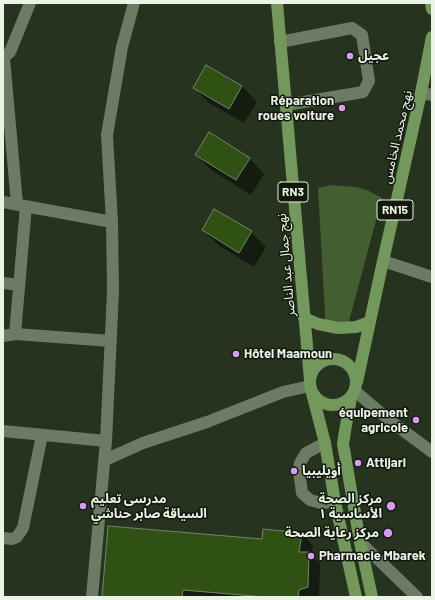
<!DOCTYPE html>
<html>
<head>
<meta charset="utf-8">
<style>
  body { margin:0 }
  #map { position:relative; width:435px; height:600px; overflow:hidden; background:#26331e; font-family:Barlow,sans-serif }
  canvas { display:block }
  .frame { position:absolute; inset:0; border:4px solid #eaf3e5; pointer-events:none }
</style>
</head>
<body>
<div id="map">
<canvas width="435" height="600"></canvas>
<div class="frame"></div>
</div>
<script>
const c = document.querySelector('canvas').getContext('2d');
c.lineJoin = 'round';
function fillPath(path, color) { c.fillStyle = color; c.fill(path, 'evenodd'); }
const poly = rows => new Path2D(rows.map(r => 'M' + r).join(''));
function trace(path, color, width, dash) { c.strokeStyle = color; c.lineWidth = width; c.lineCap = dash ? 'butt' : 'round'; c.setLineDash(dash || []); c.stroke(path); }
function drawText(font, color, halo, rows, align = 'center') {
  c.font = font + ' Barlow,"Noto Sans Arabic",sans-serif'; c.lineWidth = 3; c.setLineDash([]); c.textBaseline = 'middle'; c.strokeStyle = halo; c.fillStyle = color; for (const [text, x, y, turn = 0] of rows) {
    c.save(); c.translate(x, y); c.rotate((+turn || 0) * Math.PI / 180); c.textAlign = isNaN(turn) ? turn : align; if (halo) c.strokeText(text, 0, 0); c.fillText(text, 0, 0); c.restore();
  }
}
fillPath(poly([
  [331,185,356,187,369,191,382,198,347,329,326,332,318,188]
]), '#435f31');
fillPath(poly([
  [242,86,257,102,244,123,209,103,194,88],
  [196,155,249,158,264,174,251,195,211,170],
  [203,230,251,232,266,247,254,267,218,245],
  [302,534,313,546,311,556,320,564,319,597,103,597,263,540]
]), '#0007');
const building = poly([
  [206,65,242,86,229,109,193,88,206,65],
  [209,132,250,158,236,180,195,155,209,132],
  [214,209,252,231,239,253,202,230,214,209],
  [108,526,262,539,263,529,302,533,299,552,309,552,308,587,299,590,298,597,265,597,183,590,182,597,102,597,108,526]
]);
fillPath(building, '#2f5214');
trace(building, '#74846c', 1);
trace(poly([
  [280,42,352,28,362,35,369,81,363,92,286,105],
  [3,58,10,52,30,3],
  [4,58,17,204],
  [421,93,432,95],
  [3,202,112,222],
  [383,261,432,277],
  [3,283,19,285],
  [15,334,111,341],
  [3,336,15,334,26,206],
  [355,391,389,420,432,452],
  [3,431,106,441],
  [325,443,306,453,300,463,299,471,302,493,310,500,321,503,335,502],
  [105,460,143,443,207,422,283,392,310,386],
  [3,538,12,539,17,537,23,528,42,435],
  [360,542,417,597],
  [92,597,106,441,113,291,112,222,107,135,122,47,134,3]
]), '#6c7c64', 12);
trace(poly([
  [277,3,310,380],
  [431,3,432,9],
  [304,318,318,324,338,328,356,327,370,322],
  '310 382a23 23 0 1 1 46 0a23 23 0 1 1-46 0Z',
  [357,382,383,261,421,93,432,37],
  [312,393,325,443,335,502,356,597],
  [351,398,345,431,343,444,345,455,360,542,372,597]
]), '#73985c', 12);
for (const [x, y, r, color] of [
  [350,56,4,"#d99af7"],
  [342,108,4,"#d99af7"],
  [236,354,4,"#d99af7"],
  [416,420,4,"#d99af7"],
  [358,463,4,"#d99af7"],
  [294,471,4,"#d99af7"],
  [83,506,4,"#d99af7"],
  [391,506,5,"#d99af7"],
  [388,533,5,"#d99af7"],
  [311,556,4,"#d99af7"]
]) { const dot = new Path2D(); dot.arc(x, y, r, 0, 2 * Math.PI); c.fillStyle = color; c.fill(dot); trace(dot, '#13180f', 1.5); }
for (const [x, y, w] of [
  [293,192,30],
  [395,210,36]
]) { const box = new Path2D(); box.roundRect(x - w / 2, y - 10, w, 20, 3); c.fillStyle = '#13180f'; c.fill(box); trace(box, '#eaf3e5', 1); }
drawText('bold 12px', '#eaf3e5', null, [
  ["RN3",293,192],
  ["RN15",395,210]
]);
drawText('bold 13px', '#eaf3e5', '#13180f', [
  ["عجيل",358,56],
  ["Réparation",334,101,"right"],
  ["roues voiture",334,116,"right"],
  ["Hôtel Maamoun",244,354],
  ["équipement",408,413,"right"],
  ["agricole",408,428,"right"],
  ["Attijari",366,463],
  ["أويليبيا",302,471],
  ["مدرسى تعليم",91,499],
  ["السياقة صابر حناشي",91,514],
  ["مركز الصحة",382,499,"right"],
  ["الأساسية ١",382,514,"right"],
  ["مركز رعاية الصحة",379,533,"right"],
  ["Pharmacie Mbarek",319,556]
], 'left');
drawText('13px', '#eaf3e5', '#13180f', [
  ["نهج محمد الخامس",397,137,-77],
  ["نهج جمال عبد الناصر",286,265,-95]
]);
</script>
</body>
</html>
